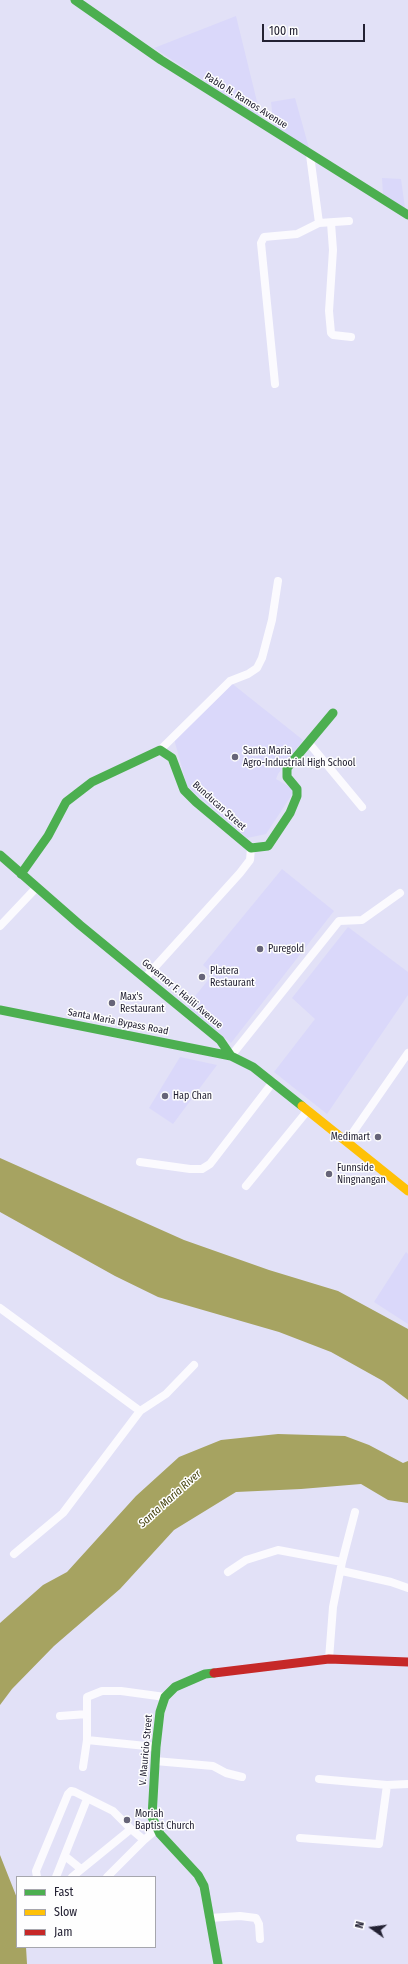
<!DOCTYPE html>
<html>
<head>
<meta charset="utf-8">
<style>
  body { margin:0 }
  #map { position:relative; width:408px; height:1964px; overflow:hidden; background:#e2e1f7; font-family:"Fira Sans Condensed",sans-serif }
  canvas { display:block }
  .legend { position:absolute; left:16px; top:1876px; width:140px; height:72px; box-sizing:border-box; background:#fefefe; border:1px solid #a6a6ad; margin:0; padding:5px 7px; list-style:none; font-size:12px; color:#232133 }
  .legend li { display:flex; align-items:center; gap:8px; height:20px }
  .legend b { width:20px; border:1px solid #a6a6ad }
  .north { position:absolute; left:352px; top:1908px; width:40px; height:40px; -webkit-text-stroke:3px #fefefe; paint-order:stroke; rotate:284deg; font-size:11px; font-weight:700; line-height:16px; text-align:center; color:#232133 }
  .north::after { content:''; display:block; margin:auto; width:14px; height:18px; background:#232133; clip-path:polygon(50% 0,100% 100%,50% 72%,0 100%) }
  .scale { position:absolute; left:262px; top:24px; width:103px; height:18px; box-sizing:border-box; border:2px solid #232133; border-top:0; padding-left:5px; font-size:12px; line-height:14px; white-space:nowrap; color:#232133; -webkit-text-stroke:3px #fefefe; paint-order:stroke }
</style>
</head>
<body>
<div id="map">
<canvas width="408" height="1964"></canvas>
<ul class="legend">
<li><b style="height:5px;background:#4caf50"></b>Fast</li>
<li><b style="height:5px;background:#ffc107"></b>Slow</li>
<li><b style="height:5px;background:#c62828"></b>Jam</li>
</ul>
<div class="north">N</div>
<div class="scale">100 m</div>
</div>
<script>
const c = document.querySelector('canvas').getContext('2d');
c.lineJoin = 'round';
function fillPath(path, color) { c.fillStyle = color; c.fill(path, 'evenodd'); }
const poly = rows => new Path2D(rows.map(r => 'M' + r).join(''));
function trace(path, color, width, dash) { c.strokeStyle = color; c.lineWidth = width; c.lineCap = dash ? 'butt' : 'round'; c.setLineDash(dash || []); c.stroke(path); }
function drawText(font, color, halo, rows, align = 'center') {
  c.font = font + ' "Fira Sans Condensed",sans-serif'; c.lineWidth = 3; c.setLineDash([]); c.textBaseline = 'middle'; c.strokeStyle = halo; c.fillStyle = color; for (const [text, x, y, turn = 0] of rows) {
    c.save(); c.translate(x, y); c.rotate((+turn || 0) * Math.PI / 180); c.textAlign = isNaN(turn) ? turn : align; if (halo) c.strokeText(text, 0, 0); c.fillText(text, 0, 0); c.restore();
  }
}
fillPath(poly([
  [236,16,261,118,154,48],
  [295,98,309,148,274,128,271,102],
  [382,178,401,179,405,208,383,195],
  [230,682,303,740,278,774,276,779,295,790,266,834,247,838,187,786,174,739],
  [282,869,334,911,231,1043,187,1006,213,974,203,965],
  [348,927,408,972,408,995,327,1114,274,1072,315,1019,292,998],
  [180,1057,217,1065,173,1124,149,1108],
  [406,1252,408,1254,408,1324,374,1302]
]), '#dad8fa');
fillPath(poly([
  [0,1158,184,1240,269,1270,338,1291,408,1329,408,1400,383,1381,331,1352,279,1332,158,1297,115,1276,0,1212],
  [278,1434,345,1436,369,1445,403,1463,408,1461,408,1503,388,1500,361,1484,301,1489,236,1492,174,1530,120,1589,54,1646,12,1689,0,1705,0,1623,43,1585,67,1572,136,1496,179,1457,221,1440],
  [0,1855,17,1898,17,1947,26,1947,27,1964,0,1964]
]), '#a6a361');
trace(poly([
  [319,223,349,221],
  [331,223,333,250,329,311,331,333,333,335,351,337],
  [275,384,261,243,264,237,297,234,319,223,310,155],
  [308,742,362,807],
  [160,750,230,681,248,674,257,668,262,658,272,620,278,581],
  [0,926,36,888],
  [145,978,240,873,250,860,251,848],
  [231,1056,339,921,362,920,400,893],
  [347,1141,408,1053],
  [140,1162,190,1169,202,1169,210,1164,273,1082],
  [246,1186,308,1110],
  [0,1308,140,1411],
  [14,1554,63,1513,140,1411,166,1394,194,1365],
  [342,1571,391,1582,408,1588],
  [228,1572,246,1560,278,1550,342,1562],
  [329,1659,333,1607,342,1562,355,1512],
  [60,1716,87,1714],
  [87,1740,156,1747],
  [155,1761,213,1766,226,1773,242,1777],
  [83,1767,87,1740,87,1697,102,1691,121,1691,165,1697],
  [319,1779,387,1785,408,1784],
  [300,1838,379,1844,387,1785],
  [65,1856,81,1869],
  [37,1877,36,1871,68,1794,71,1791,75,1792,113,1811,131,1829],
  [56,1877,87,1799],
  [72,1877,131,1829,144,1840],
  [107,1877,144,1840,157,1829],
  [209,1918,240,1916,256,1918,259,1924,260,1939]
]), '#fbfafe', 8);
trace(poly([
  [75,0,161,60,408,215],
  [0,855,80,925,220,1040,231,1056],
  [21,874,48,836,66,802,92,782,160,750,172,758,184,790,196,802,251,848,268,846,290,813,297,796,297,789,287,777,287,768,333,713],
  [0,1010,231,1056,253,1067,302,1106],
  [214,1673,205,1674,175,1687,165,1697,160,1712,156,1747,152,1817,160,1834,198,1875,204,1886,218,1964]
]), '#4caf50', 9);
trace(poly([
  [302,1106,408,1191]
]), '#ffc107', 9);
trace(poly([
  [214,1673,329,1659,408,1662]
]), '#c62828', 9);
for (const [x, y, r, color] of [
  [235,757,4,"#666478"],
  [260,949,4,"#666478"],
  [202,977,4,"#666478"],
  [112,1003,4,"#666478"],
  [165,1096,4,"#666478"],
  [378,1137,4,"#666478"],
  [329,1174,4,"#666478"],
  [127,1820,4,"#666478"]
]) { const dot = new Path2D(); dot.arc(x, y, r, 0, 2 * Math.PI); c.fillStyle = color; c.fill(dot); trace(dot, '#fefefe', 1.5); }
drawText('10px', '#232133', '#fefefe', [
  ["Pablo N. Ramos Avenue",246,101,32],
  ["Bunducan Street",219,806,42],
  ["Governor F. Halili Avenue",182,994,40],
  ["Santa Maria Bypass Road",118,1022,11],
  ["V. Mauricio Street",146,1750,-85]
]);
drawText('10px', '#232133', '#fefefe', [
  ["Santa Maria",243,751],
  ["Agro-Industrial High School",243,763],
  ["Puregold",268,949],
  ["Platera",210,971],
  ["Restaurant",210,983],
  ["Max's",120,997],
  ["Restaurant",120,1009],
  ["Hap Chan",173,1096],
  ["Medimart",370,1137,"right"],
  ["Funnside",337,1168],
  ["Ningnangan",337,1180],
  ["Moriah",135,1814],
  ["Baptist Church",135,1826]
], 'left');
drawText('italic 11px', '#45430e', '#fefefe', [
  ["Santa Maria River",170,1499,-42]
]);
</script>
</body>
</html>
